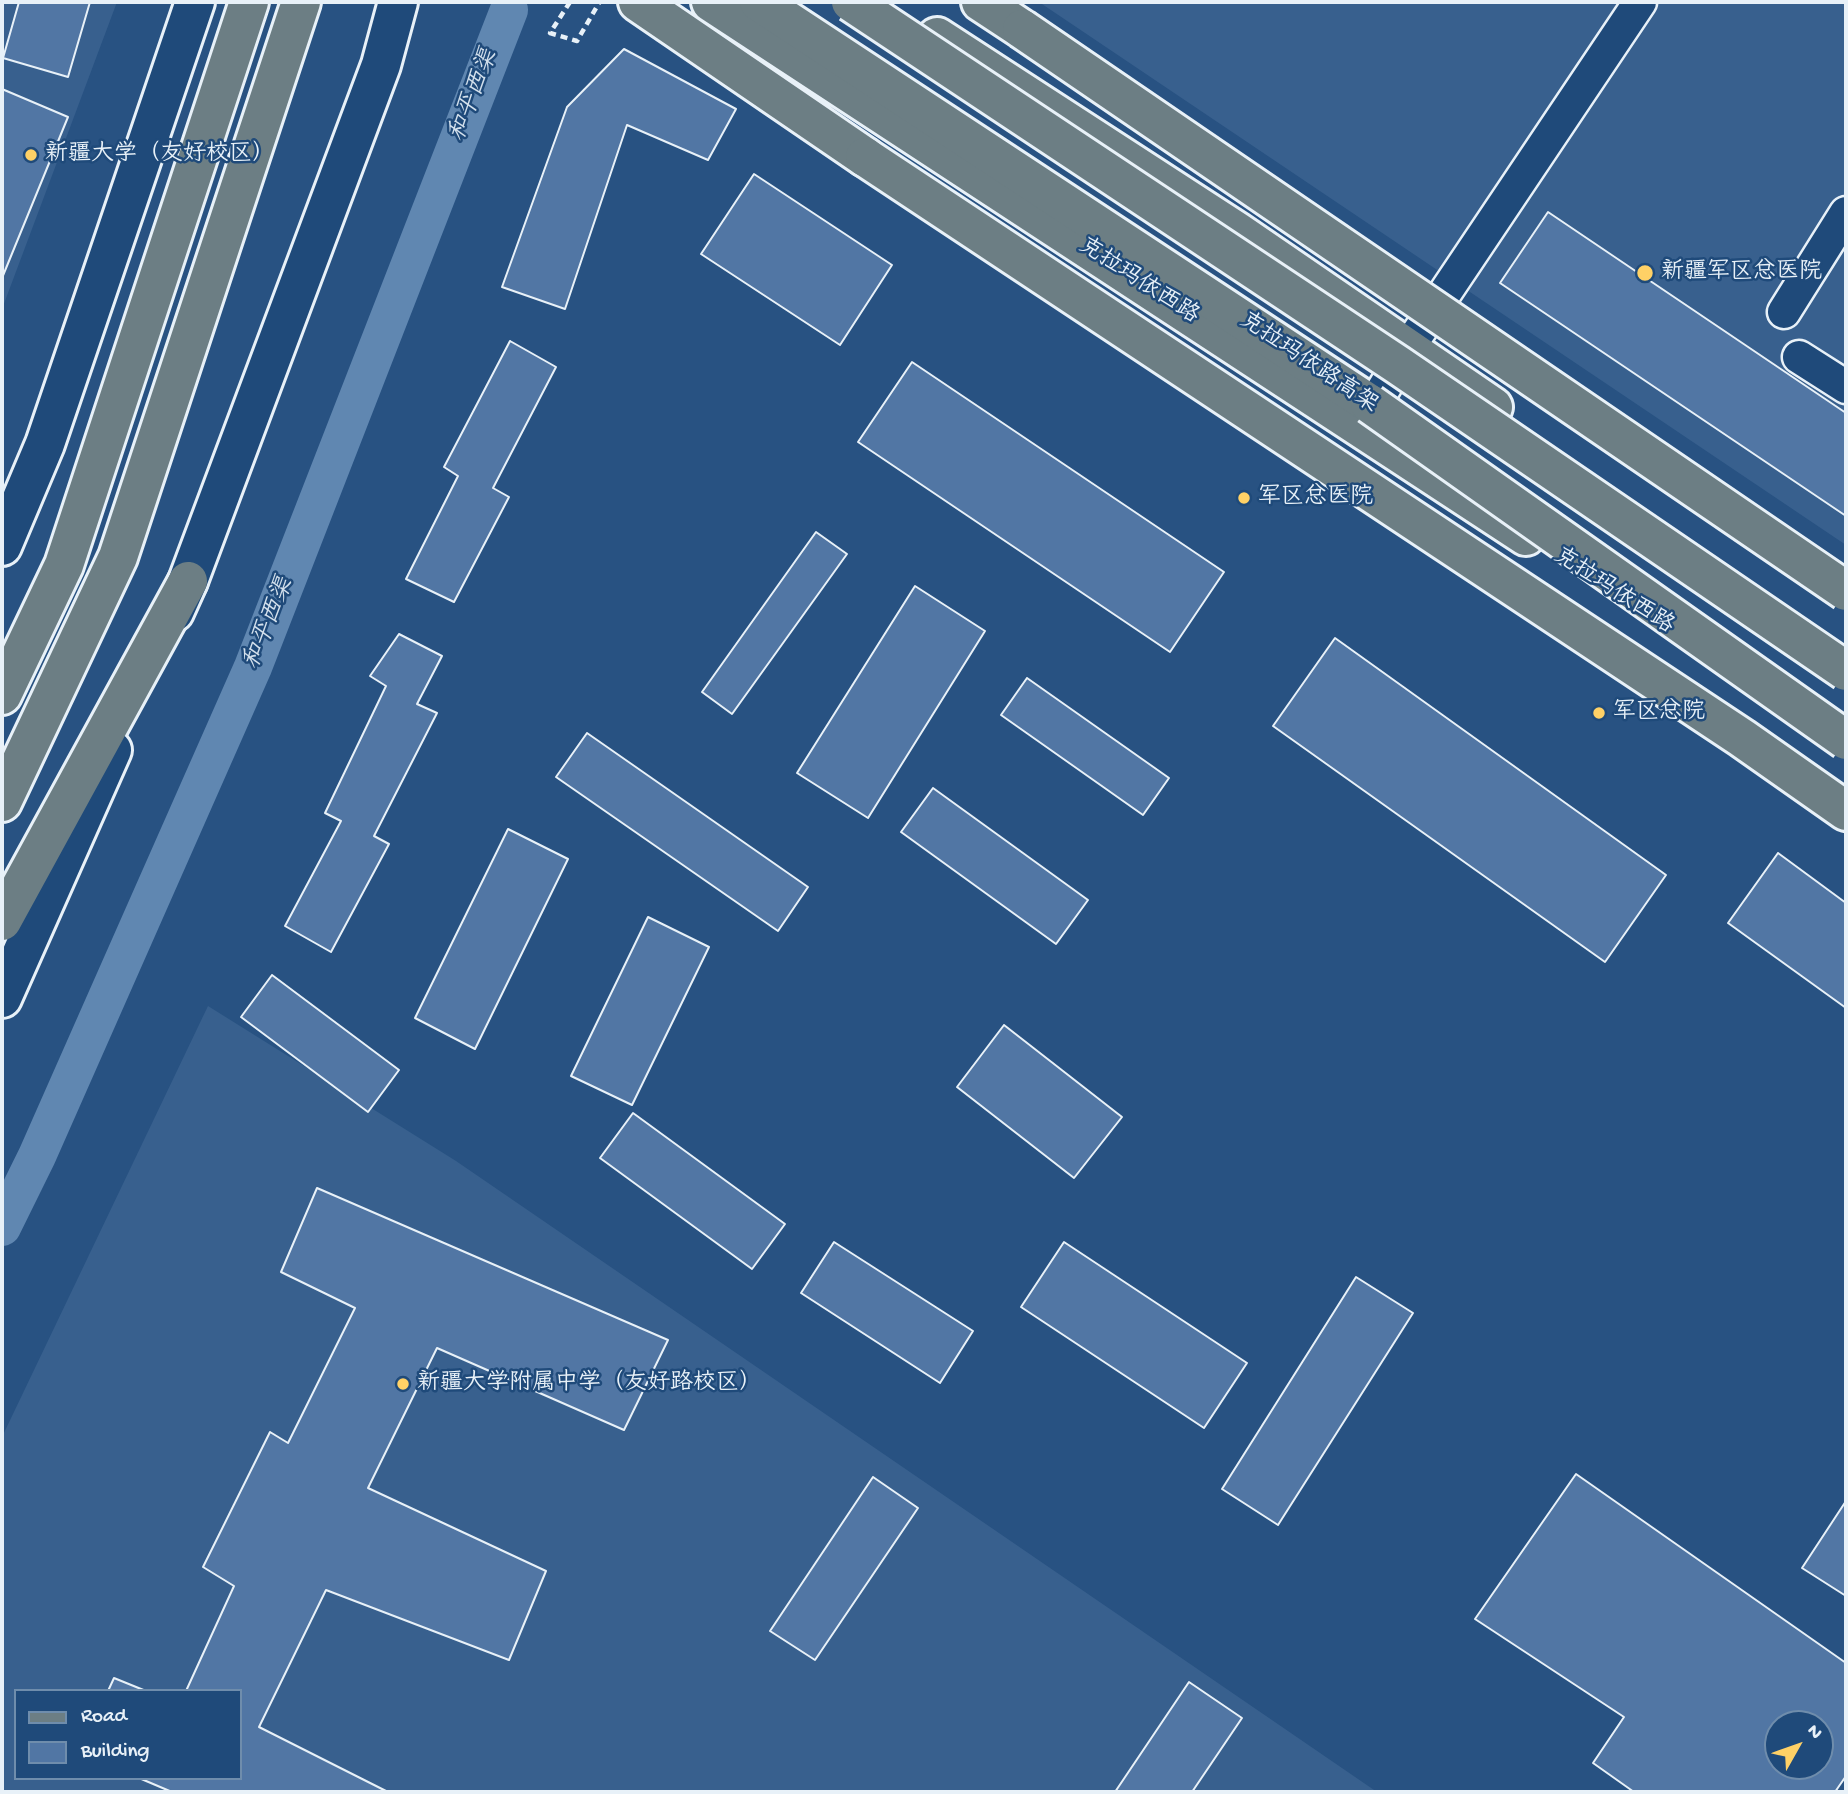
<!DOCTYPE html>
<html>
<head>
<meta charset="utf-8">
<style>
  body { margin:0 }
  #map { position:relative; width:1848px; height:1794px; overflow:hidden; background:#285282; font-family:"Gochi Hand",sans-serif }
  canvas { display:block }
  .frame { position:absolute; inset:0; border:4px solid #e8f1f8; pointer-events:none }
  .legend { position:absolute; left:14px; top:1689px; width:228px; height:91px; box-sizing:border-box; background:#1f4a7a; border:2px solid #6f8dac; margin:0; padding:9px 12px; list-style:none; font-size:21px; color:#e8f1f8 }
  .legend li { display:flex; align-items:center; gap:14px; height:35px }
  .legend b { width:35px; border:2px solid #6f8dac }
  .north { position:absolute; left:1764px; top:1710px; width:70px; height:70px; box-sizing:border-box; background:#1f4a7a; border:2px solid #6f8dac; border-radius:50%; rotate:50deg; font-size:19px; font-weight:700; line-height:28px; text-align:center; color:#e8f1f8 }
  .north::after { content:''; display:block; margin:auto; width:24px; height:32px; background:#ffd166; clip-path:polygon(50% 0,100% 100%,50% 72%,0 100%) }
</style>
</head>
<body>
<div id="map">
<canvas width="1848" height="1794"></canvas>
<div class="frame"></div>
<ul class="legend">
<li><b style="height:9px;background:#6c7e84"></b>Road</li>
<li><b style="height:19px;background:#5176a4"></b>Building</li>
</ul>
<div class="north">N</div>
</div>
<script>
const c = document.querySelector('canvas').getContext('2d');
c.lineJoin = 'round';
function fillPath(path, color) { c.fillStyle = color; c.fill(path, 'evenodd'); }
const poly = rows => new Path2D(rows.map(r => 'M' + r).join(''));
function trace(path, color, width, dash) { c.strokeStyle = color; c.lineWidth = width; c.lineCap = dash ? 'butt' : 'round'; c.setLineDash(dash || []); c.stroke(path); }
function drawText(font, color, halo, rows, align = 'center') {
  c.font = font + ' "Gochi Hand","LXGW WenKai TC",sans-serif'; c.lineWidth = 5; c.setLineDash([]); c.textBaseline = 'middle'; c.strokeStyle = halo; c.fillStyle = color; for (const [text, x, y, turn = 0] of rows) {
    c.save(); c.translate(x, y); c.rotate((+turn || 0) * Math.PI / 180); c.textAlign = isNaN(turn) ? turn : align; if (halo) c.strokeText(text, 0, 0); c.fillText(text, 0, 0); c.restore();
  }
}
fillPath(poly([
  [2,2,117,2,2,309],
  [1039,2,1846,2,1846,545],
  [208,1006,456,1161,1377,1792,2,1792,2,1437],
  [16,1691,240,1691,240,1778,16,1778]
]), '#38608e');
trace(poly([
  [2,1227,37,1156,253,667,509,10]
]), '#6087b1', 38);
const building = poly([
  [19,2,90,2,68,77,3,58,19,2],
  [624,49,736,109,708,160,627,125,565,309,502,287,567,107,624,49],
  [2,89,68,117,2,278,2,89],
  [754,174,892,265,840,345,701,254,754,174],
  [1548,212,1846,413,1846,516,1500,283,1548,212],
  [510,341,556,367,493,488,509,497,454,602,406,579,458,476,444,467,510,341],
  [912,362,1224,572,1170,652,858,442,912,362],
  [816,532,847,554,732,714,702,692,816,532],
  [915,586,985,631,868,818,797,773,915,586],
  [399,634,442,656,417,704,437,713,374,836,389,844,331,952,285,926,341,821,325,813,386,686,370,676,399,634],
  [1335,638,1666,875,1605,962,1273,726,1335,638],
  [1027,678,1169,778,1143,815,1001,715,1027,678],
  [587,733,808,887,778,931,556,777,587,733],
  [933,788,1088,900,1056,944,901,832,933,788],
  [508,829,568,859,475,1049,415,1018,508,829],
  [1778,853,1846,903,1846,1008,1728,923,1778,853],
  [648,917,709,947,632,1105,571,1076,648,917],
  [272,975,399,1070,368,1112,241,1017,272,975],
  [1004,1025,1122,1117,1074,1178,957,1087,1004,1025],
  [633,1113,785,1224,752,1269,600,1158,633,1113],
  [317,1188,668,1340,624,1430,437,1348,368,1488,546,1571,509,1660,326,1590,259,1727,388,1792,172,1792,139,1778,240,1778,240,1691,186,1691,234,1586,203,1567,270,1432,288,1443,355,1308,281,1272,317,1188],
  [834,1242,973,1331,940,1383,801,1293,834,1242],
  [1064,1242,1247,1363,1204,1428,1021,1307,1064,1242],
  [1356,1277,1413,1313,1278,1525,1222,1489,1356,1277],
  [1576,1474,1846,1663,1846,1776,1835,1792,1634,1792,1593,1763,1624,1717,1475,1619,1576,1474],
  [1778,1724,1820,1724,1820,1766,1778,1766,1778,1724],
  [873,1477,918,1508,815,1660,770,1631,873,1477],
  [1846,1501,1846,1596,1802,1568,1846,1501],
  [114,1678,146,1691,108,1691,114,1678],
  [1189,1682,1242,1718,1192,1792,1115,1792,1189,1682]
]);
fillPath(building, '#5176a4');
trace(building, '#e8f1f8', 2);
const minor = poly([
  [1784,312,1846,213],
  [1799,357,1846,387],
  [1362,425,1408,348,1640,2]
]);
const secondary = poly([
  [2,546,45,444,195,2],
  [174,612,188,581,381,65,398,2],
  [2,998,112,750]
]);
const primary = poly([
  [638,2,865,157],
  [711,2,1526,536],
  [981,2,1022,29],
  [937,37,1236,231,1493,407]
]);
const trunk = poly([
  [759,2,1370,404],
  [865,157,1742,738,1846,811],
  [2,695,64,565,249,2],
  [2,802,118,557,301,2],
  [2,921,188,581]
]);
trace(minor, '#e8f1f8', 37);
trace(secondary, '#e8f1f8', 44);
trace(primary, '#e8f1f8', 44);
trace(trunk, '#e8f1f8', 44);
trace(poly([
  [570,2,550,33,577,41,599,3]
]), '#e8f1f8', 4.5, [7, 5]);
trace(minor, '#1f4a7a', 32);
trace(secondary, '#1f4a7a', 38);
trace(primary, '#6c7e84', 38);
trace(trunk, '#6c7e84', 38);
const trunkBridge = poly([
  [851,2,1398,365,1846,671],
  [1022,29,1846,591],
  [1370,404,1846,740]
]);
trace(trunkBridge, '#e8f1f8', 44, []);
trace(trunkBridge, '#6c7e84', 38);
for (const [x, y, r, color] of [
  [31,155,7,"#ffd166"],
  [1645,273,9,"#ffd166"],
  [1244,498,7,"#ffd166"],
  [1599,713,7,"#ffd166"],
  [403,1384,7,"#ffd166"]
]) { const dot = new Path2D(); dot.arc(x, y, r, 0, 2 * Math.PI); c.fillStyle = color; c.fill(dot); trace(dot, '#1f4a7a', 2.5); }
drawText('23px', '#e8f1f8', '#1f4a7a', [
  ["新疆大学（友好校区）",45,155],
  ["新疆军区总医院",1661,273],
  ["军区总医院",1258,498],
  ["军区总院",1613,713],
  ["新疆大学附属中学（友好路校区）",417,1384]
], 'left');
drawText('23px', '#e8f1f8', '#1f4a7a', [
  ["克拉玛依西路",1138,282,33],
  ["克拉玛依路高架",1308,364,34],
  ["克拉玛依西路",1613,592,33]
]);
drawText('italic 24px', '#d4e1ed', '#1f4a7a', [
  ["和平西渠",475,96,-69],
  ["和平西渠",270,624,-68]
]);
</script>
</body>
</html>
